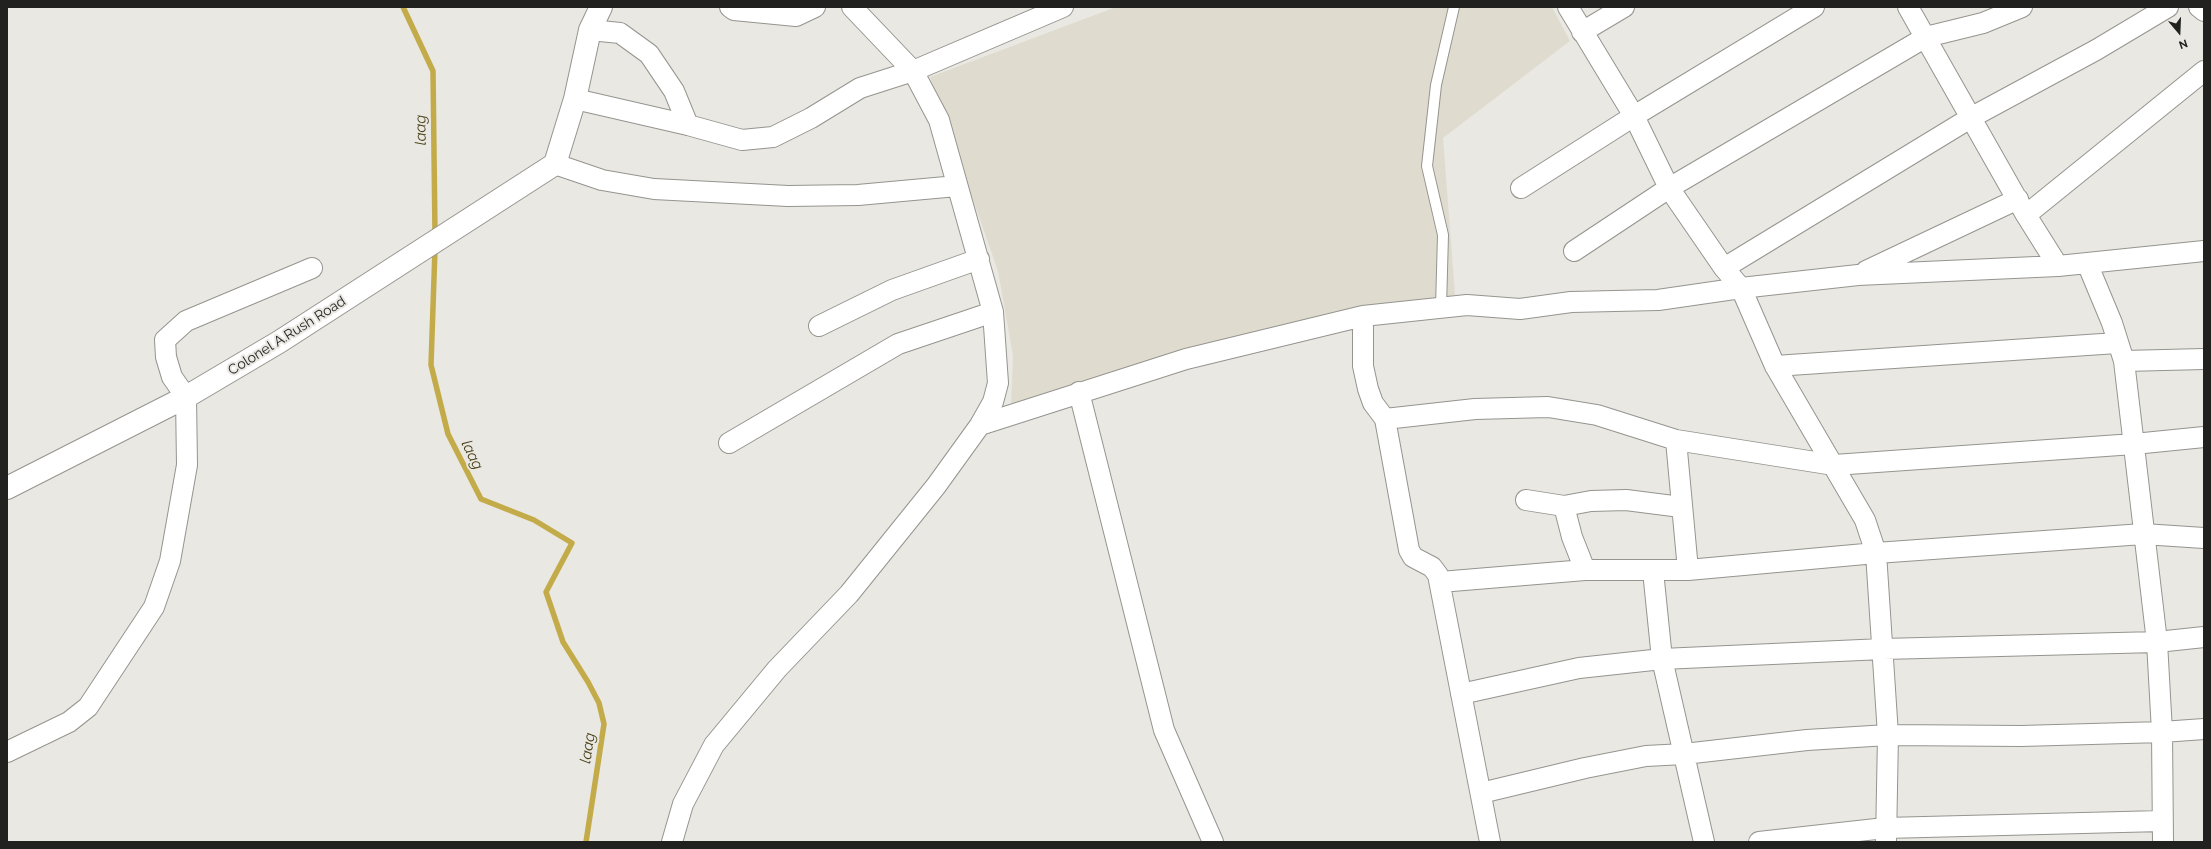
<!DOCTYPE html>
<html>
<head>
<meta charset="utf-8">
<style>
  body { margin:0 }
  #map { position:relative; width:2211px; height:849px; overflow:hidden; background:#e9e8e3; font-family:Raleway,sans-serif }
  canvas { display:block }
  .frame { position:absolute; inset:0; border:8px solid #21211f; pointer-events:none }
  .north { position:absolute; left:2159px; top:12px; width:40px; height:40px; -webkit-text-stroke:3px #e9e8e3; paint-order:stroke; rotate:161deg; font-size:11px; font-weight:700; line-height:16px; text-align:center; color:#21211f }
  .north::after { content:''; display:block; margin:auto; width:14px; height:18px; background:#21211f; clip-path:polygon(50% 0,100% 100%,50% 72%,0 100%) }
</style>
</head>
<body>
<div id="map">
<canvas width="2211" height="849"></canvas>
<div class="frame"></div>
<div class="north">N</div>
</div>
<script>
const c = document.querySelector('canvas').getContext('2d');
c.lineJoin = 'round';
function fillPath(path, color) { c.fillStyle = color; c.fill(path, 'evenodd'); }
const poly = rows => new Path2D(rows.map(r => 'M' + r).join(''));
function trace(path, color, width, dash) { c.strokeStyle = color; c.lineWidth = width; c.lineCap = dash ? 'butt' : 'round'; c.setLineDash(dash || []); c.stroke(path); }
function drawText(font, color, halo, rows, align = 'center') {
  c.font = font + ' Raleway,sans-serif'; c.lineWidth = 4; c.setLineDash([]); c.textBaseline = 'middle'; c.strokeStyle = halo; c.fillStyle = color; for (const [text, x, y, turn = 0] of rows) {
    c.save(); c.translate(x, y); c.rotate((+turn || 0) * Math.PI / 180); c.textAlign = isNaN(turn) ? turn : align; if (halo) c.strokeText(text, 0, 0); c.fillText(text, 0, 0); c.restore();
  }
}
fillPath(poly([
  [1116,7,1552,7,1570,41,1443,138,1455,295,1011,406,1013,356,998,271,930,77]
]), '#dfdccf');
trace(poly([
  [403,7,433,71,435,234],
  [435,249,431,365,448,434,481,499,534,520,572,543,546,592,563,642,588,682,599,703,604,724,586,842]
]), '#c4ab4a', 5.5);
const lane = poly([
  [1441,307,1443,235,1427,166,1436,85,1454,7]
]);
const street = poly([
  [730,7,734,10,796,16,815,7],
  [1568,7,1634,116,1669,188,1724,268,1741,288,1775,366,1865,520,1876,553,1888,735,1886,842],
  [1908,7,2026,215,2058,266],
  [2199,7,2204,11],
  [590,30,620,33,649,54,674,91,688,125],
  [1582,32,1624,7],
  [575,99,688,125,742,140,773,137,811,118,860,88,913,71,1063,7],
  [555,164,602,180,654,189,788,196,858,195,957,186],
  [1521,188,1634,116,1814,7],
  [2026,215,2204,71],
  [1574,251,1669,188,1926,37,1983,23,2022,7],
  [2087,263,2112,323,2124,361,2157,642,2162,732,2163,842],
  [1724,268,1972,117,2096,50,2168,7],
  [1866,271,2018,199],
  [819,326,892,290,979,259],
  [2124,361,2204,359],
  [1775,366,2117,343],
  [1079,392,1164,730,1213,842],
  [1385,419,1475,409,1548,407,1597,415,1676,440,1834,465,2134,444,2204,437],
  [980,425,1186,359,1363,316],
  [1676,440,1688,570],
  [729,443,898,344,993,312],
  [1526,500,1564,506,1591,501,1626,500,1681,507],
  [1564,506,1572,537,1585,570],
  [1653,571,1662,659,1704,842],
  [1440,582,1585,570,1688,570,1876,553,2143,534,2204,538],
  [1461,694,1579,668,1662,659,1883,649,2157,642,2204,637],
  [7,752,69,722,88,707,154,607,170,561,187,465,186,397,172,377,166,357,165,340,186,321,312,268],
  [1481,793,1585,768,1646,756,1684,754,1807,740,1888,735,2021,736,2162,732,2204,729],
  [672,842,683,804,714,745,777,669,849,594,936,486,980,425,993,402,998,383,993,312,939,120,913,71,852,7],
  [1490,842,1438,575,1432,567,1413,557,1409,550,1385,419,1373,403,1368,389,1363,366,1363,316,1467,305,1520,309,1571,302,1658,300,1741,288,1858,275,2058,266,2204,251],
  [1759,842,1885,828,2162,821]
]);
const secondary = poly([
  [7,488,186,397,279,342,555,164,575,99,590,30,601,7]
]);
trace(lane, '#95948f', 12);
trace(street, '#95948f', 22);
trace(secondary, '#95948f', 24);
trace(lane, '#fff', 10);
trace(street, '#fff', 20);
trace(secondary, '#fff', 22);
drawText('14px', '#21211f', '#e9e8e3', [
  ["Colonel A.Rush Road",287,336,-32]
]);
drawText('italic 15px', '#493e15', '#e9e8e3', [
  ["laag",421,130,-91],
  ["laag",472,455,64],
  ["laag",588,748,-81]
]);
</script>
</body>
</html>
